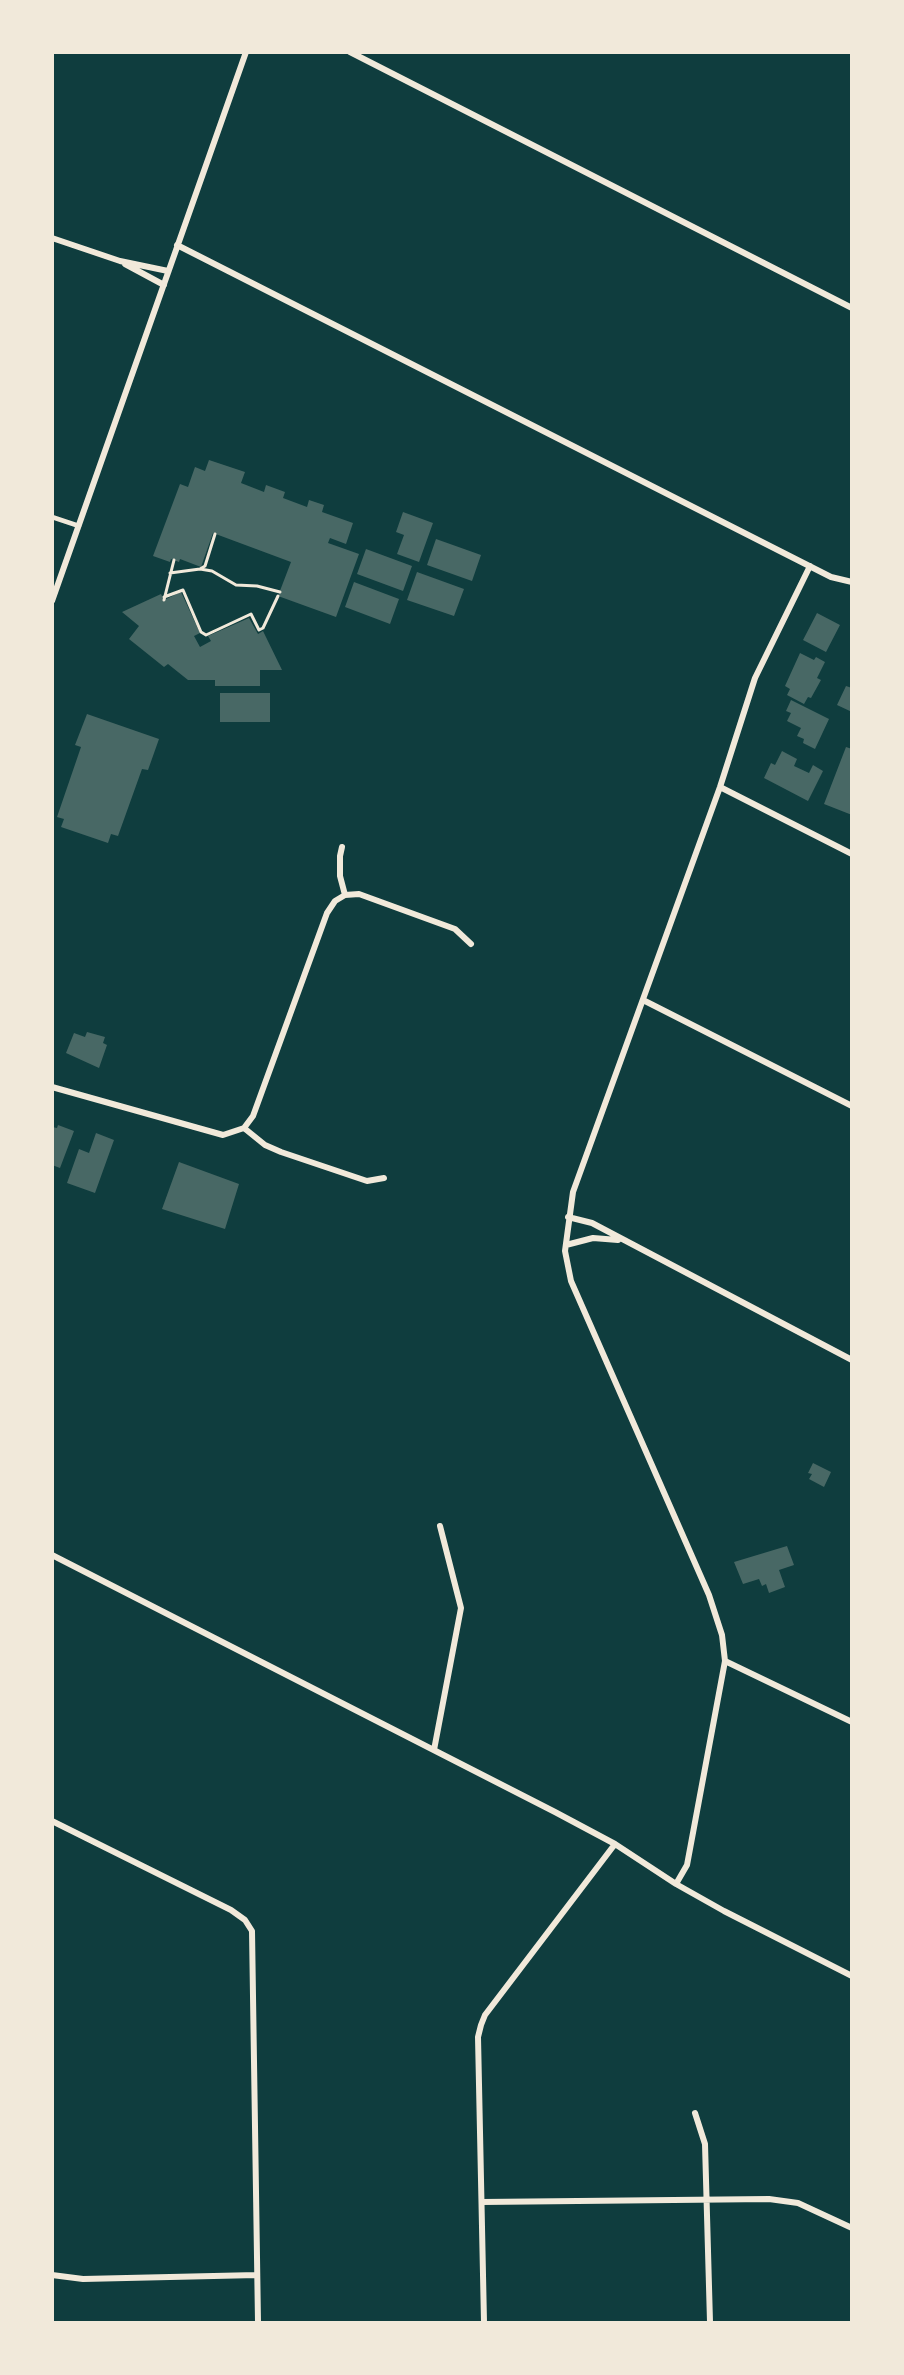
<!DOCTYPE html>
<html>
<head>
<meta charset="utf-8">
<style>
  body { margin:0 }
  #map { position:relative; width:904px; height:2375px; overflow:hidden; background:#0f3d3e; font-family:"Times New Roman",serif }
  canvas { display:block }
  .frame { position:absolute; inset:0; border:54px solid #f1e9da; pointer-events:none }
</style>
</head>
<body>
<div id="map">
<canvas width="904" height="2375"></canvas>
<div class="frame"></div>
</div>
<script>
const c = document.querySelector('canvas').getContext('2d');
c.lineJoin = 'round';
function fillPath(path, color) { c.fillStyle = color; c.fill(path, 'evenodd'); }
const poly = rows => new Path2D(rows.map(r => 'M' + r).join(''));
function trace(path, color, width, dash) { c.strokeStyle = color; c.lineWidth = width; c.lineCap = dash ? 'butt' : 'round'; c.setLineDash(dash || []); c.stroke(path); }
fillPath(poly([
  [209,460,245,472,241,483,264,492,266,485,285,492,283,498,307,507,309,500,324,505,322,512,353,523,346,544,330,538,328,543,359,554,336,617,278,596,291,562,213,533,201,567,180,559,179,562,171,559,170,562,153,556,180,484,188,487,195,467,205,471],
  [403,512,433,523,419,562,397,554,404,535,396,532],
  [436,539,481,555,472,581,427,565],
  [366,549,412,566,403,591,357,574],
  [417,572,464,589,454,616,407,600],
  [354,582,399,599,390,624,345,607],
  [181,592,200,633,194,636,200,647,211,641,208,636,249,618,258,634,263,631,282,670,260,670,260,686,215,686,215,680,188,680,168,664,164,667,129,639,139,626,122,612,161,594,164,600],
  [817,613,840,625,826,652,803,640],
  [800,653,814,660,816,657,825,662,817,678,821,680,811,698,808,697,804,704,787,695,790,689,785,686],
  [846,686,852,688,852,712,837,705],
  [220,693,270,693,270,722,220,722],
  [791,700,829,719,815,749,803,743,804,739,797,736,801,728,787,721,791,713,786,711],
  [87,714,159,739,148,770,142,769,118,836,111,834,108,843,61,827,64,819,57,817,81,747,75,745],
  [846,747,852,749,852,815,824,804],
  [782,751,797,759,794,766,809,773,813,765,823,771,808,801,764,778,771,763,775,765],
  [87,1032,105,1037,103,1043,107,1045,99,1068,66,1053,74,1033,85,1037],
  [58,1125,74,1131,60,1168,52,1165,52,1127,57,1128],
  [96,1133,114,1140,95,1193,67,1183,79,1149,89,1153],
  [179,1162,239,1184,225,1229,162,1209],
  [813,1463,831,1472,824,1487,809,1479,812,1474,808,1473],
  [787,1546,794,1565,779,1570,785,1587,769,1593,766,1584,762,1586,759,1579,743,1584,734,1562]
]), '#486865');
trace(poly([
  [200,569,212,571,236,585,257,586,280,592],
  [170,573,200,569,205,566,215,534],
  [164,597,183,590,201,632,206,635,251,614,259,630,263,628,278,596],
  [164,600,174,560]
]), '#f1e9da', 3);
trace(poly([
  [52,517,79,526]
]), '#f1e9da', 4.5);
trace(poly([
  [350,52,852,308],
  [52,238,120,261,168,271],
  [177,245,831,577,852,582],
  [125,264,164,285],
  [52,601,246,52],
  [720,787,852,854],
  [345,895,359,894,455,929,471,944],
  [643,1000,852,1106],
  [52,1087,223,1135,244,1128,253,1116,327,913,335,901,345,895,340,876,340,856,342,847],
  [244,1128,265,1145,281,1152,367,1181,384,1178],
  [568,1217,592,1223,852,1360],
  [566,1245,593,1238,618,1240],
  [52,1555,555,1812,615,1844,676,1884,724,1911,852,1976],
  [725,1661,852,1722],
  [434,1750,461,1608,440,1526],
  [52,1821,231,1910,245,1920,252,1931,258,2322],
  [676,1884,687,1865,725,1661,722,1635,709,1595,571,1281,565,1251,573,1192,720,787,755,678,810,566],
  [695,2113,705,2144,710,2322],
  [482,2202,769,2199,798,2203,852,2228],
  [52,2275,83,2279,257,2275],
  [484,2322,478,2037,481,2025,485,2015,615,1844]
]), '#f1e9da', 6);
</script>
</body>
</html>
